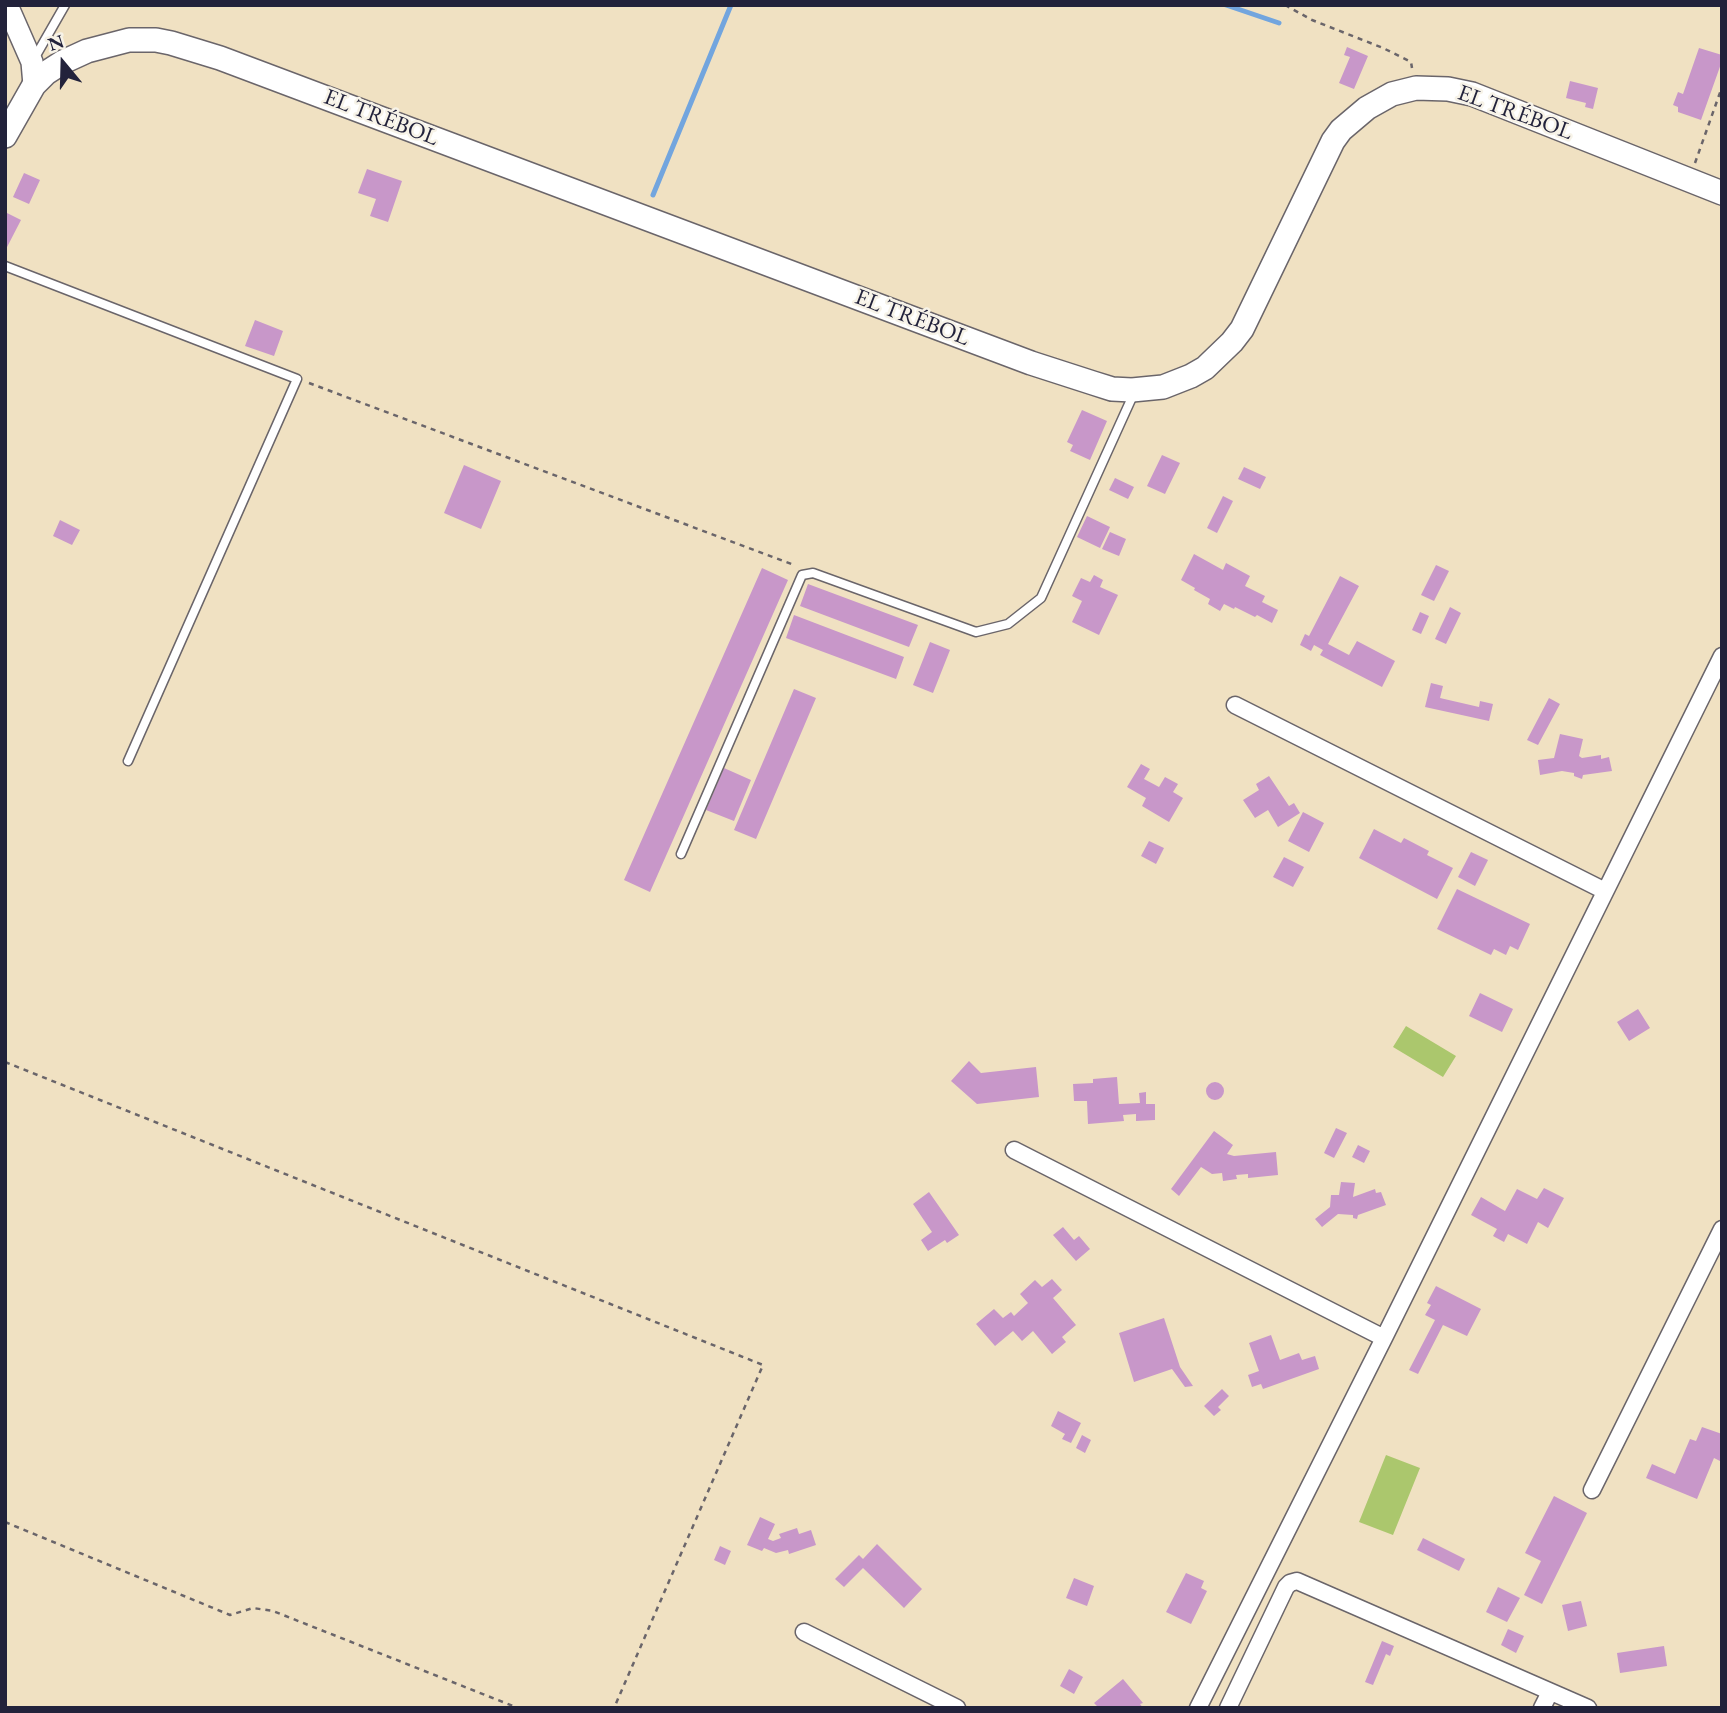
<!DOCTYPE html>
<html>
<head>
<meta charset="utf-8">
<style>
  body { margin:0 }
  #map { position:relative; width:1727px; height:1713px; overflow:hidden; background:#f0e1c2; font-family:"EB Garamond",serif }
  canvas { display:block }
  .frame { position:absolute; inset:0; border:7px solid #22223b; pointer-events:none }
  .north { position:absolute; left:28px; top:28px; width:70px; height:70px; -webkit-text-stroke:5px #f7f3e8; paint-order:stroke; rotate:341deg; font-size:19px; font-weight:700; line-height:28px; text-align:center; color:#22223b }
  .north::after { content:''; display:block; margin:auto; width:24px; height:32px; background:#22223b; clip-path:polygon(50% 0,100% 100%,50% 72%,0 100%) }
</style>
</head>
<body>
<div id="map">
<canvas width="1727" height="1713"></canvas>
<div class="frame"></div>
<div class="north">N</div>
</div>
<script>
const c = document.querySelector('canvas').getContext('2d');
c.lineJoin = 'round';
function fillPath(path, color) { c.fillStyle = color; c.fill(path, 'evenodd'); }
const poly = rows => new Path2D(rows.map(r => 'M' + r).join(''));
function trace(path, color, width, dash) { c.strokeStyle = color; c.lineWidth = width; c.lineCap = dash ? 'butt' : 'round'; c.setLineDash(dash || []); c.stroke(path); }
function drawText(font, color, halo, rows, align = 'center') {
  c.font = font + ' "EB Garamond",serif'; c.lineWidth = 5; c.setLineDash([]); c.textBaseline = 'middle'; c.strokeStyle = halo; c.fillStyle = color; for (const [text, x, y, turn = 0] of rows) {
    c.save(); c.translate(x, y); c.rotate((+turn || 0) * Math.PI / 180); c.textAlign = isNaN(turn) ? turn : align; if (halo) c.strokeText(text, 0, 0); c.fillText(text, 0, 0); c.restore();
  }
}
fillPath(poly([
  [1406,1026,1456,1056,1443,1077,1393,1047],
  [1386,1455,1420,1468,1393,1535,1359,1522]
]), '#abc76d');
trace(poly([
  [1226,5,1279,23],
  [653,195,731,5]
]), '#72a5de', 5);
fillPath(poly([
  [1347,47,1368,56,1354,89,1339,83,1350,57,1344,55],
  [1699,48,1722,55,1722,61,1701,120,1678,112,1678,107,1673,105,1678,92,1683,94],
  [1570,81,1598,88,1593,109,1585,107,1586,103,1566,98],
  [367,169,402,181,388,222,370,216,376,199,358,193],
  [24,173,40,180,29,204,13,197],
  [5,212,21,220,5,251],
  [255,320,283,331,274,356,245,346],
  [1082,410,1107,421,1090,460,1070,451,1073,445,1067,442],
  [1162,455,1180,463,1165,494,1147,486],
  [464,465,501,481,481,529,444,513],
  [1244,467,1266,477,1260,489,1238,479],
  [1115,478,1134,487,1128,499,1109,490],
  [1223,496,1233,501,1217,533,1207,528],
  [1087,516,1110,527,1100,548,1077,537],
  [60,520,80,530,72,545,53,536],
  [1110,532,1126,539,1119,556,1102,549],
  [1194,554,1223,570,1226,563,1250,576,1245,586,1265,596,1262,602,1278,610,1272,623,1257,615,1255,617,1235,607,1234,609,1224,604,1220,611,1208,604,1210,599,1194,590,1195,588,1181,580],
  [1436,565,1449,571,1434,601,1421,595],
  [762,568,788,580,650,892,624,880],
  [1094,575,1103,580,1100,587,1118,595,1099,635,1072,622,1082,601,1072,596,1081,578,1090,582],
  [1340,576,1359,586,1328,644,1349,655,1357,641,1395,661,1382,687,1320,655,1323,650,1314,645,1311,651,1300,645,1305,634,1309,636],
  [808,584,918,625,909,647,800,606],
  [1450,607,1461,613,1446,644,1435,639],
  [1420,612,1429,616,1421,634,1412,630],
  [794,615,904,657,896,679,786,638],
  [930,642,950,650,933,693,913,685],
  [1431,683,1443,686,1440,698,1479,707,1480,701,1493,704,1489,721,1425,707],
  [794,689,816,698,756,839,734,830],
  [1549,698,1560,704,1538,745,1527,740],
  [1560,734,1583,739,1579,756,1582,758,1601,755,1601,759,1609,757,1612,771,1583,775,1582,779,1574,776,1574,773,1562,771,1540,775,1538,760,1554,758],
  [1141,764,1150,769,1144,779,1159,787,1165,777,1178,784,1173,792,1183,798,1169,822,1142,806,1146,798,1127,787],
  [724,768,751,780,734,821,706,810],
  [1269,776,1289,806,1294,803,1300,813,1278,827,1268,810,1255,818,1243,800,1259,790,1256,784],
  [1303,812,1324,823,1309,852,1288,841],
  [1374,829,1401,843,1404,838,1429,851,1427,855,1453,868,1437,899,1359,858],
  [1149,841,1164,848,1156,864,1141,856],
  [1471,852,1488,860,1475,886,1458,877],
  [1284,857,1304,867,1293,887,1273,877],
  [1457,889,1530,924,1518,950,1510,946,1506,955,1494,949,1491,955,1437,929],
  [1480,993,1513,1009,1502,1032,1469,1016],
  [1638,1009,1650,1028,1629,1041,1617,1022],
  [969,1061,981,1073,1036,1067,1039,1097,977,1104,951,1081],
  [1117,1077,1119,1104,1140,1103,1139,1093,1146,1092,1146,1104,1155,1104,1155,1120,1136,1121,1136,1114,1123,1115,1124,1121,1088,1124,1087,1101,1074,1101,1073,1084,1093,1083,1093,1079],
  '1206 1091a9 9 0 1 1 18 0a9 9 0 1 1-18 0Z',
  [1336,1128,1347,1133,1334,1158,1324,1153],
  [1214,1131,1233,1145,1227,1154,1234,1156,1276,1152,1278,1175,1248,1178,1248,1174,1236,1175,1237,1179,1223,1181,1222,1173,1212,1174,1201,1167,1179,1196,1171,1189],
  [1358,1145,1370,1151,1364,1163,1352,1157],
  [1341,1182,1355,1183,1353,1197,1375,1189,1376,1193,1381,1192,1386,1205,1358,1215,1357,1219,1353,1218,1353,1215,1338,1214,1322,1227,1315,1219,1330,1207,1331,1195,1339,1195],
  [1544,1188,1564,1198,1548,1228,1538,1222,1527,1244,1508,1234,1504,1242,1493,1236,1497,1229,1471,1215,1481,1197,1505,1211,1517,1189,1537,1199],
  [929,1192,959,1235,947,1243,945,1240,928,1251,921,1240,932,1232,913,1204],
  [1063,1227,1074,1240,1079,1236,1090,1249,1076,1261,1053,1235],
  [1052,1279,1062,1290,1053,1298,1076,1325,1062,1337,1066,1342,1052,1354,1033,1331,1022,1341,1013,1331,995,1346,976,1324,994,1309,1003,1318,1011,1312,1014,1316,1028,1303,1020,1294,1035,1280,1042,1287],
  [1436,1286,1481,1309,1467,1336,1443,1325,1418,1374,1409,1370,1435,1320,1425,1315,1431,1305,1427,1303],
  [1164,1318,1180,1367,1193,1386,1185,1387,1172,1369,1134,1382,1119,1333],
  [1271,1335,1280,1360,1299,1353,1302,1360,1315,1356,1319,1369,1263,1389,1261,1384,1252,1387,1248,1375,1259,1371,1249,1343],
  [1222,1389,1229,1396,1218,1407,1221,1410,1214,1416,1204,1406],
  [1058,1411,1081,1423,1071,1443,1062,1439,1065,1434,1051,1426],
  [1702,1427,1722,1434,1722,1462,1714,1458,1697,1499,1646,1478,1652,1464,1675,1474,1690,1439,1696,1441],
  [1082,1435,1091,1440,1085,1453,1076,1448],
  [1554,1496,1587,1513,1542,1604,1524,1595,1541,1561,1525,1553],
  [760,1517,775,1524,768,1539,773,1541,781,1538,779,1534,797,1528,799,1534,811,1530,816,1545,789,1554,788,1550,776,1553,764,1548,762,1551,747,1545],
  [1423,1538,1465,1559,1459,1571,1417,1550],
  [877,1544,922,1589,904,1608,863,1568,844,1587,835,1579,859,1555,863,1559],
  [720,1546,731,1551,725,1565,714,1560],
  [1186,1573,1204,1581,1201,1588,1207,1591,1191,1624,1166,1612],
  [1074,1578,1094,1586,1087,1606,1066,1598],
  [1498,1587,1520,1598,1507,1622,1486,1612],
  [1581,1601,1587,1626,1568,1631,1562,1605],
  [1508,1629,1524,1636,1516,1653,1501,1645],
  [1382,1641,1394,1646,1390,1656,1386,1654,1373,1685,1365,1682],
  [1664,1646,1667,1666,1620,1673,1617,1653],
  [1069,1669,1083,1677,1074,1694,1060,1686],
  [1123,1679,1143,1703,1140,1704,1143,1708,1099,1708,1094,1703]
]), '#c897c9');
const service = poly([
  [34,59,65,5],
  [5,266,297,379,128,761],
  [681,854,802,575,813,573,976,632,1008,624,1041,598,1134,393]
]);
const minor = poly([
  [1235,705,1605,891],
  [1014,1150,1384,1338],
  [1592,1490,1722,1229],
  [804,1632,957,1708],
  [1198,1708,1384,1338,1722,656],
  [1228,1708,1286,1587,1290,1583,1297,1581,1588,1708],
  [1542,1708,1550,1692]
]);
const tertiary = poly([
  [7,5,32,62,34,85]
]);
const secondary = poly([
  [5,136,34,85,46,73,63,62,87,51,129,40,156,40,171,43,220,58,1031,363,1093,383,1112,389,1132,390,1163,387,1191,376,1205,368,1232,342,1242,329,1333,141,1341,130,1367,108,1392,94,1416,88,1448,89,1472,94,1722,193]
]);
trace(service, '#6a656a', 11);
trace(minor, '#6a656a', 19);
trace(tertiary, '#6a656a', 24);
trace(secondary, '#6a656a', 26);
trace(poly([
  [1285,5,1312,20,1383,48,1411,62,1412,68],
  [1695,163,1722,87],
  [309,383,794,565],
  [5,1062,763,1365,614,1708],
  [5,1522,230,1615,253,1608,273,1611,518,1708]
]), '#6a656a', 2.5, [5, 5]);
trace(service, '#fff', 8);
trace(minor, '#fff', 16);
trace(tertiary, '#fff', 21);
trace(secondary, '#fff', 23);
drawText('23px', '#22223b', '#f7f3e8', [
  ["EL TRÉBOL",1515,113,20],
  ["EL TRÉBOL",381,118,21],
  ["EL TRÉBOL",912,318,21]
]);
</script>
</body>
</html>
